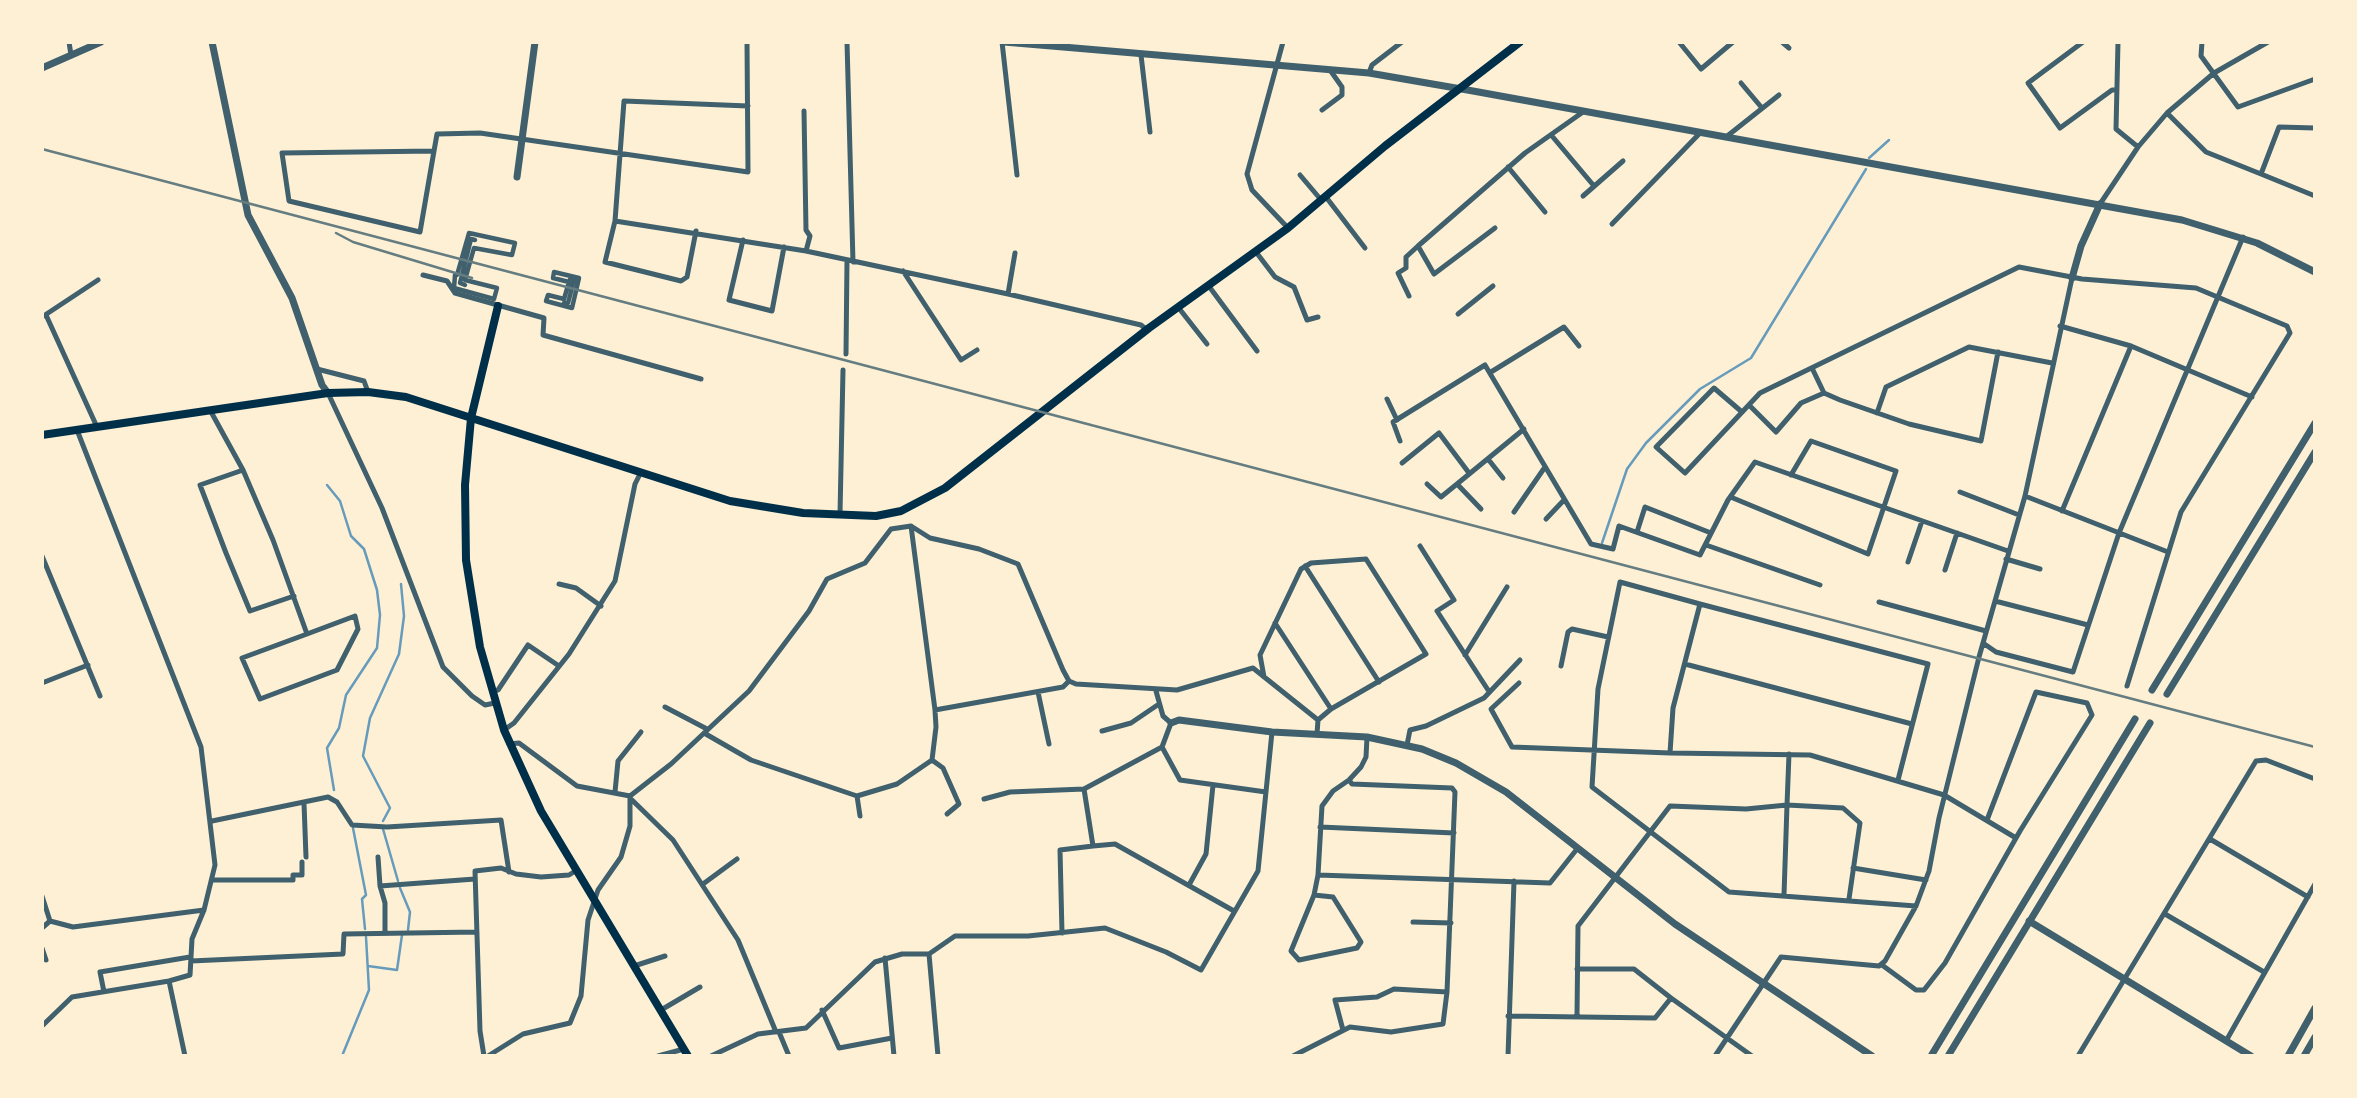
<!DOCTYPE html>
<html>
<head>
<meta charset="utf-8">
<style>
  body { margin:0 }
  #map { position:relative; width:2357px; height:1098px; overflow:hidden; background:#fdf0d5; font-family:Quicksand,sans-serif }
  canvas { display:block }
  .frame { position:absolute; inset:0; border:44px solid #fdf0d5; pointer-events:none }
</style>
</head>
<body>
<div id="map">
<canvas width="2357" height="1098"></canvas>
<div class="frame"></div>
</div>
<script>
const c = document.querySelector('canvas').getContext('2d');
c.lineJoin = 'round';
const poly = rows => new Path2D(rows.map(r => 'M' + r).join(''));
function trace(path, color, width, dash) { c.strokeStyle = color; c.lineWidth = width; c.lineCap = dash ? 'butt' : 'round'; c.setLineDash(dash || []); c.stroke(path); }
trace(poly([
  [1869,158,1889,140],
  [327,485,340,501,351,536,364,549,377,590,380,615,377,648,346,695,339,728,327,748,334,790],
  [1602,543,1627,469,1646,443,1700,389,1751,358,1866,169],
  [383,821,390,808,363,756,370,718,399,654,404,616,401,584],
  [353,828,366,895,362,899,365,929],
  [383,829,398,881],
  [400,888,410,912,408,930],
  [368,966,397,970,402,935],
  [342,1056,369,990,366,937]
]), '#669bbc', 2.5);
trace(poly([
  [469,233,515,243,512,255,474,248,465,280,497,288,494,299,454,288,455,275,457,275,469,233],
  [554,272,579,278,572,308,546,301,548,295,564,299,569,282,553,278,554,272],
  [465,285,460,283,471,239,475,240],
  [564,303,568,303,574,280,570,279]
]), '#3f606c', 4.5);
trace(poly([
  [69,42,71,55],
  [847,42,853,262],
  [1002,42,1017,175],
  [1283,42,1247,174,1252,190,1288,228],
  [1679,42,1701,69,1733,42],
  [1782,42,1789,48],
  [2083,42,2028,83,2060,128,2112,90,2117,90],
  [2118,42,2116,129,2138,147],
  [2202,42,2201,56,2238,107,2315,79],
  [1141,55,1150,132],
  [1369,73,1372,65,1402,42],
  [1741,83,1762,108],
  [748,106,624,101,615,221,806,251,1008,294,1141,325,1147,330],
  [1322,110,1342,95,1342,87,1330,70],
  [804,111,806,230,810,236,806,251],
  [2167,113,2206,152,2261,174],
  [2315,128,2279,127,2261,174,2315,196],
  [1552,136,1594,186],
  [1726,137,1779,95],
  [434,151,420,232,289,201,282,153,434,151,437,134,480,133,748,172,747,42],
  [1508,167,1545,212],
  [1300,175,1322,201],
  [1583,196,1623,161],
  [1326,197,1365,248],
  [2100,204,2138,147,2167,113,2214,73,2268,42],
  [615,221,605,262,681,281,687,277,696,231],
  [1612,224,1700,133],
  [1495,228,1434,274,1418,246,1525,153,1583,112],
  [743,240,729,300,772,311,784,247],
  [1256,252,1275,277,1294,287,1307,320,1318,317],
  [903,271,961,360,977,350],
  [423,275,447,281,455,293,544,318,543,335,701,379],
  [1208,285,1257,351],
  [1008,294,1015,253],
  [1409,296,1398,273,1406,268,1406,257,1418,246],
  [1178,307,1207,344],
  [1458,314,1493,286],
  [46,315,97,427],
  [42,317,98,280],
  [2060,326,2131,346],
  [846,354,847,260],
  [1812,368,1824,393,1840,400,1909,424,1981,441,1998,352],
  [317,369,364,381,368,392],
  [1491,372,1564,327,1579,346],
  [328,393,382,508,443,667,472,696,485,705,495,703],
  [1387,399,1397,420],
  [1749,405,1776,432,1801,403,1824,393],
  [210,410,243,470,273,540,307,634,242,658,260,699,337,670,358,629,355,616,307,634],
  [1742,412,1714,388,1656,447,1685,473,1760,393,2019,267,2082,279,2196,288,2287,326,2290,333,2181,512,2127,686],
  [1877,413,1886,387,1969,347,2052,363],
  [1400,441,1393,422,1485,365,1591,544,1613,549,1619,526,1700,555,1728,500,1755,462,2008,551],
  [1488,459,1503,478],
  [1402,463,1439,433,1469,473],
  [243,470,200,485,226,553,250,611,294,596],
  [1427,484,1441,497,1457,484],
  [1960,492,2019,515],
  [2025,496,2168,552],
  [1733,498,1868,554,1896,471,1811,441,1791,475],
  [1481,509,1457,484,1524,429],
  [2062,511,2131,346,2252,397],
  [1514,512,1545,467],
  [840,514,843,370],
  [1546,519,1564,500],
  [1637,532,1645,507,1711,533],
  [1706,545,1820,585],
  [1420,546,1454,600,1437,611,1488,690],
  [42,556,100,696],
  [2006,559,2040,569],
  [1908,562,1922,521],
  [1305,566,1379,682],
  [1945,570,1957,533],
  [559,584,576,588,601,606],
  [1995,601,2088,625],
  [1879,602,1986,631],
  [1700,604,1620,582,1598,689,1592,787,1729,892,1916,906],
  [1275,623,1331,709],
  [1983,643,1996,652,2073,672,2119,533,2243,237],
  [1465,655,1507,587],
  [1685,664,1912,724],
  [1561,666,1568,632,1572,629,1608,637],
  [1264,677,1260,655,1301,569,1311,563,1366,559,1426,654,1331,709,1318,720,1317,734],
  [42,683,88,665],
  [1519,683,1491,709,1512,747,1670,753],
  [492,692,498,690,528,645,559,666],
  [1038,692,1049,744],
  [665,707,707,729],
  [935,710,1063,687,1069,681],
  [504,730,514,723,569,654,615,581,635,484,641,472],
  [1102,731,1131,723,1159,704],
  [704,733,751,760,857,796,897,784,932,760,936,727,935,710,911,526],
  [1367,737,1366,757,1361,767,1349,780,1333,791,1322,806,1318,875,1550,883,1577,849],
  [509,744,519,743,577,786,630,796],
  [1407,745,1410,730,1426,726,1484,698,1520,660],
  [1162,747,1180,780,1266,792],
  [932,760,943,768,959,804,947,814],
  [1898,780,1928,664,1700,604,1673,708,1670,753,1810,755,1944,795,2016,838],
  [615,792,618,761,641,732],
  [857,796,860,816],
  [984,799,1010,792,1084,789],
  [632,800,673,840,738,940,776,1032],
  [304,803,306,857],
  [212,821,328,797,337,802,352,825,387,827,501,820,509,872],
  [1320,827,1454,833],
  [2210,839,2308,897],
  [1093,846,1084,789,1162,747,1171,723,1163,716,1156,691],
  [378,857,380,886],
  [1853,868,1926,880],
  [214,880,293,880,293,875,302,875,302,862],
  [703,884,737,859],
  [1189,885,1206,854,1213,785],
  [1314,895,1291,951,1299,960,1357,948,1361,942,1333,897,1314,895,1318,875],
  [1784,895,1787,805,1843,808,1860,823,1849,899],
  [42,896,50,921,73,927,204,910],
  [2165,914,2264,972],
  [1413,922,1451,923],
  [42,928,50,921],
  [385,933,385,903,380,886,475,879],
  [1062,933,1060,850,1093,846,1115,844,1234,911],
  [42,948,46,960],
  [885,958,894,1056],
  [191,961,343,954,344,934,477,932],
  [1882,965,1916,990,1924,990,1945,963,2020,831,2092,715,2087,703,2036,692,1987,820],
  [634,966,665,956],
  [1577,969,1634,969,1671,998],
  [169,981,185,1056],
  [104,992,100,972,190,957],
  [661,1010,700,987],
  [822,1010,839,1048,892,1038],
  [1508,1016,1655,1018,1671,998,1752,1056],
  [1577,1016,1578,926,1670,806,1746,809,1787,805,1789,754],
  [42,1026,72,997,169,981,190,975,192,939,204,910,215,865,201,747,77,430],
  [1343,1030,1335,1000,1377,997,1394,989,1447,992],
  [779,1032,789,1056],
  [2226,1041,2315,884],
  [484,1056,480,1031,475,871,501,868,516,874,541,877,569,875,577,870],
  [488,1056,523,1034,570,1023,581,996,588,920,598,890,621,857,630,826,630,796,671,764,749,691,809,611,827,579,865,563,891,529,911,526,930,538,979,549,1018,564,1063,670,1069,681,1076,684,1177,690,1253,668,1318,720],
  [658,1056,684,1049],
  [711,1056,758,1034,806,1028,875,962,902,954,929,954],
  [938,1056,929,954,955,936,1028,936,1105,928,1166,952,1201,970,1258,871,1272,732],
  [1293,1056,1350,1027,1391,1032,1443,1024,1447,992,1455,792,1452,788,1352,784,1349,780],
  [1508,1056,1514,881],
  [1715,1056,1781,957,1879,966,1885,961,1916,906,1929,871,1939,818,1979,657,2025,496,2072,278],
  [2078,1056,2256,761,2266,760,2315,779]
]), '#3f606c', 5);
trace(poly([
  [212,42,248,215,292,298,322,385,328,393],
  [1004,42,1369,73,1473,91,2182,220,2257,243,2315,272],
  [42,68,101,42],
  [517,177,535,42],
  [2072,278,2081,246,2100,204],
  [2152,690,2315,423],
  [2167,694,2315,452],
  [1171,723,1179,720,1272,732,1367,737,1422,749,1456,763,1506,792,1675,924,1872,1056],
  [2029,921,2251,1056],
  [1931,1056,2135,719],
  [1948,1056,2150,723],
  [2288,1056,2315,1008],
  [2304,1056,2315,1037]
]), '#3f606c', 7);
trace(poly([
  [498,306,471,418,465,485,466,560,480,647,504,730,541,811,688,1056],
  [42,435,328,393,368,392,406,397,730,501,803,513,876,516,901,511,945,488,1149,328,1288,228,1385,146,1520,42]
]), '#003049', 8);
trace(poly([
  [42,149,2315,747],
  [336,233,353,242,472,278]
]), '#657d81', 2.5);
</script>
</body>
</html>
